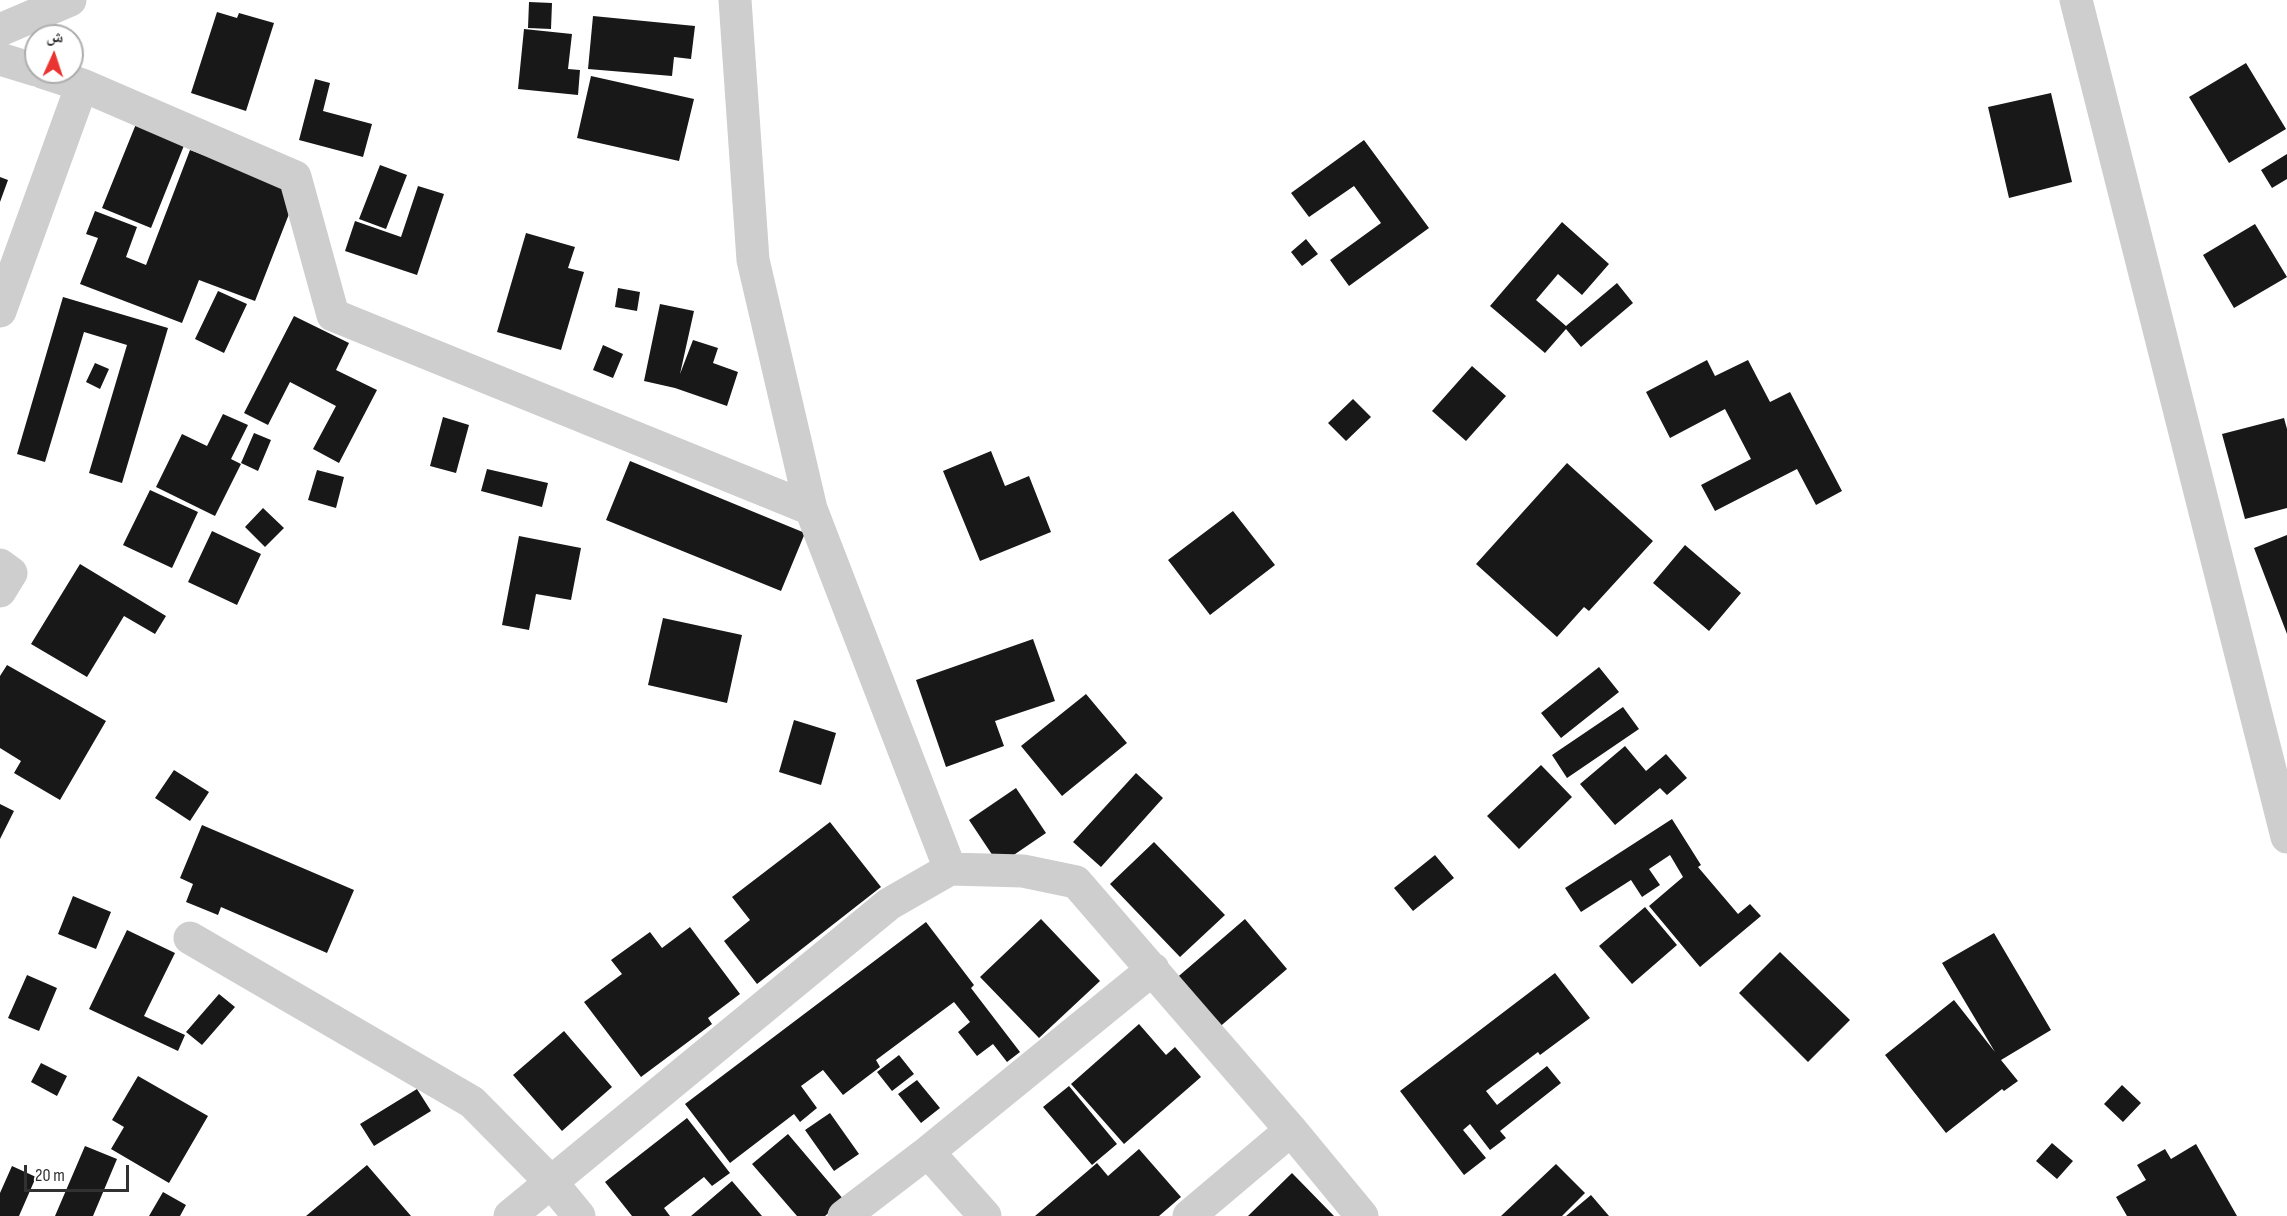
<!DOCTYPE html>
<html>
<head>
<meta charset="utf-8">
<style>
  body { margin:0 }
  #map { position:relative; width:2287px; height:1216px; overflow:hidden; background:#fff; font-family:"Sofia Sans Condensed","Noto Naskh Arabic",sans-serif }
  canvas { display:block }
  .north { position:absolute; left:24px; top:24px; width:60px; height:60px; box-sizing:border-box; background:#fff; border:2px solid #adadad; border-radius:50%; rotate:3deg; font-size:16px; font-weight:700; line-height:24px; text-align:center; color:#313131 }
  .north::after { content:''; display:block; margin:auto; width:21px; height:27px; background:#ea3431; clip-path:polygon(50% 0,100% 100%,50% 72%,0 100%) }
  .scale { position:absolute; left:24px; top:1165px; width:105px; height:27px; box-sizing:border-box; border:3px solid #313131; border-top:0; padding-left:8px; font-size:18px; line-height:21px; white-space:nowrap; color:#313131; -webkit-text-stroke:4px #fff; paint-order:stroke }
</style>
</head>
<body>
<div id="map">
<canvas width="2287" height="1216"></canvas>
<div class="north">ش</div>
<div class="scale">20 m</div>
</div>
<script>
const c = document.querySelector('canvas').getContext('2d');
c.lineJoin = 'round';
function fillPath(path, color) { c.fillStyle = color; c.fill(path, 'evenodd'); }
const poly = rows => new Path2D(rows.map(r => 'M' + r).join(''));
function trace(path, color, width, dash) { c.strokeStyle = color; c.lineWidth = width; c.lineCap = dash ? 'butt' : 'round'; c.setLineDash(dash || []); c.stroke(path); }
fillPath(poly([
  [529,2,552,3,551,29,528,28],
  [217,12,237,18,239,13,274,23,246,111,191,93],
  [593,16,695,26,691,59,674,57,672,76,588,69],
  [524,29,572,34,568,69,580,70,578,95,518,89],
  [2246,63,2286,129,2229,163,2189,97],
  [591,76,694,99,679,161,577,138],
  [315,79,330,83,323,111,372,124,363,157,299,140],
  [2051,93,2072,182,2009,198,1988,107],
  [136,124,185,143,151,228,102,208],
  [1364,140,1429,228,1349,286,1330,260,1381,223,1354,186,1309,217,1291,193],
  [190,150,298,191,255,301,199,280,182,323,80,284,98,238,86,234,95,211,137,227,126,257,146,265],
  [2287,154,2287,179,2272,188,2261,170],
  [380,165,407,175,386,229,359,219],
  [0,177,8,180,0,202],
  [418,186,444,194,417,275,345,251,355,221,401,237],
  [1562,222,1609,264,1582,295,1558,274,1536,300,1566,326,1617,283,1633,303,1581,347,1566,329,1545,353,1490,306],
  [2255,224,2287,277,2234,308,2203,255],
  [526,233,575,247,568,268,584,272,561,350,497,332],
  [1306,239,1318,254,1302,266,1291,252],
  [618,288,640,292,637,311,615,307],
  [218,291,247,304,224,353,195,339],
  [63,297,168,328,122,483,89,473,127,345,84,332,45,462,17,454],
  [660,304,694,311,680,374,693,340,718,348,713,363,738,372,727,406,675,388,644,381],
  [294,316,349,343,336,370,377,390,339,463,313,449,336,406,290,382,268,425,244,413],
  [603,345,623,354,613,378,593,370],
  [1707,360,1715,376,1748,360,1770,402,1790,392,1842,491,1816,505,1797,469,1715,511,1701,485,1751,459,1725,409,1670,438,1646,392],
  [95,363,109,369,100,389,86,382],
  [1472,366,1506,396,1466,441,1432,411],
  [1353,399,1371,417,1346,441,1328,423],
  [223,414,248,425,231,459,241,464,215,516,156,487,182,434,207,446],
  [443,417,469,425,456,473,430,466],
  [2284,418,2287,429,2287,508,2245,519,2222,434],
  [254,433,271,440,258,471,241,463],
  [991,451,1005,486,1029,476,1051,532,980,561,943,471],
  [630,461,805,533,781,591,606,520],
  [1567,463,1653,541,1589,611,1584,607,1557,637,1476,564],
  [487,469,548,483,542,507,481,491],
  [317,470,344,477,336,508,308,500],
  [150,490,198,512,172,568,123,545],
  [263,508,284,528,265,547,245,527],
  [1233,511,1275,565,1210,615,1168,560],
  [212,531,261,554,237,605,188,582],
  [2287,535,2287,634,2254,548],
  [519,536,581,548,571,600,536,594,529,630,502,625],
  [1685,545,1741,593,1709,631,1653,583],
  [80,564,166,616,155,634,124,616,87,677,31,644],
  [663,618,742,635,727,703,648,685],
  [1033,639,1055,701,995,721,1004,746,946,767,916,680],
  [7,665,106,721,60,800,14,773,21,761,0,748,0,676],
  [1599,667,1619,692,1561,738,1541,713],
  [1086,694,1127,743,1062,796,1021,746],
  [1623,707,1639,729,1567,778,1552,755],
  [794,720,836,733,821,785,779,772],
  [1625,746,1646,771,1666,754,1687,778,1667,795,1660,788,1615,825,1580,784],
  [1541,765,1572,797,1519,849,1487,816],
  [174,770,209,792,190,821,155,798],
  [1136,773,1163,798,1101,867,1073,842],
  [1016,788,1046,833,999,865,969,820],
  [0,804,14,811,0,839],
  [1672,819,1701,865,1698,867,1738,914,1750,904,1761,916,1700,967,1649,906,1683,877,1670,855,1649,869,1660,885,1642,897,1631,880,1581,912,1565,888],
  [830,822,881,887,757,984,724,941,750,920,732,897],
  [202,825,354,890,327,953,221,907,218,915,186,902,193,884,180,878],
  [1154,842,1225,915,1180,957,1110,884],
  [1435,855,1454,878,1413,911,1394,888],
  [73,896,111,912,96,949,58,934],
  [1645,907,1677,945,1632,984,1599,946],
  [1041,919,1100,981,1039,1038,980,977],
  [1245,919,1287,969,1216,1030,1173,981],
  [926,922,974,985,971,988,1020,1052,1007,1062,993,1044,977,1056,958,1032,970,1022,954,1002,876,1060,880,1067,843,1095,823,1070,801,1086,817,1108,800,1122,794,1114,730,1163,685,1104],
  [690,927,740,994,708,1018,712,1024,641,1077,584,1002,622,974,611,960,650,932,662,948],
  [127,930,175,953,144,1016,185,1035,178,1051,89,1009],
  [1994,933,2051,1030,2001,1060,2018,1081,2004,1091,2002,1089,1946,1133,1885,1055,1954,1000,1995,1052,1942,963],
  [1780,952,1850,1020,1808,1062,1739,993],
  [1555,973,1590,1018,1540,1055,1538,1052,1486,1091,1497,1105,1547,1066,1561,1083,1500,1131,1506,1138,1490,1150,1470,1124,1463,1130,1486,1158,1464,1175,1400,1091],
  [27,975,57,988,39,1031,8,1018],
  [219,994,235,1007,202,1045,186,1032],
  [1139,1024,1166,1055,1175,1047,1201,1077,1124,1144,1071,1084],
  [564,1031,612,1087,562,1131,513,1075],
  [899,1055,914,1074,892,1091,877,1072],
  [41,1063,67,1076,57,1096,31,1082],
  [138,1076,208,1116,169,1183,111,1149,124,1127,112,1120],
  [917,1080,940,1108,921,1123,898,1094],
  [2122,1085,2141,1103,2123,1122,2104,1104],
  [1069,1086,1117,1144,1092,1165,1043,1107],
  [417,1089,431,1111,374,1146,360,1124],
  [830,1113,859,1154,834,1171,805,1130],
  [687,1118,730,1173,712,1186,704,1177,664,1208,670,1216,632,1216,605,1182],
  [788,1134,844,1200,825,1216,797,1216,752,1164],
  [2052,1143,2073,1161,2057,1179,2036,1161],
  [2196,1144,2237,1216,2127,1216,2116,1197,2146,1180,2137,1165,2165,1149,2171,1159],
  [85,1146,117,1159,93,1216,55,1216],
  [1139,1149,1181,1197,1159,1216,1035,1216,1097,1163,1108,1176],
  [1556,1164,1585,1193,1562,1216,1501,1216],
  [367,1165,411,1216,306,1216],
  [12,1166,36,1177,19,1216,0,1216,0,1193],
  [1292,1173,1334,1216,1248,1216],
  [732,1181,762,1216,691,1216],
  [163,1192,186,1205,180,1216,149,1216],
  [1591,1195,1609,1216,1566,1216]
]), '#181818');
trace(poly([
  [735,0,753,260,811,509],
  [2076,0,2287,837],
  [0,30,70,0],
  [0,59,36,70],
  [42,72,82,85,295,177,333,315,811,509,950,869],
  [0,311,82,85],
  [0,565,11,573,0,591],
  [190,938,472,1102,551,1182,579,1216],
  [928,1152,985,1216],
  [510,1216,889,904,950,869,1023,871,1076,882,1291,1130,1362,1216],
  [844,1216,928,1152,1153,969],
  [1189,1216,1291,1130]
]), '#cecece', 33);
</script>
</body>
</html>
